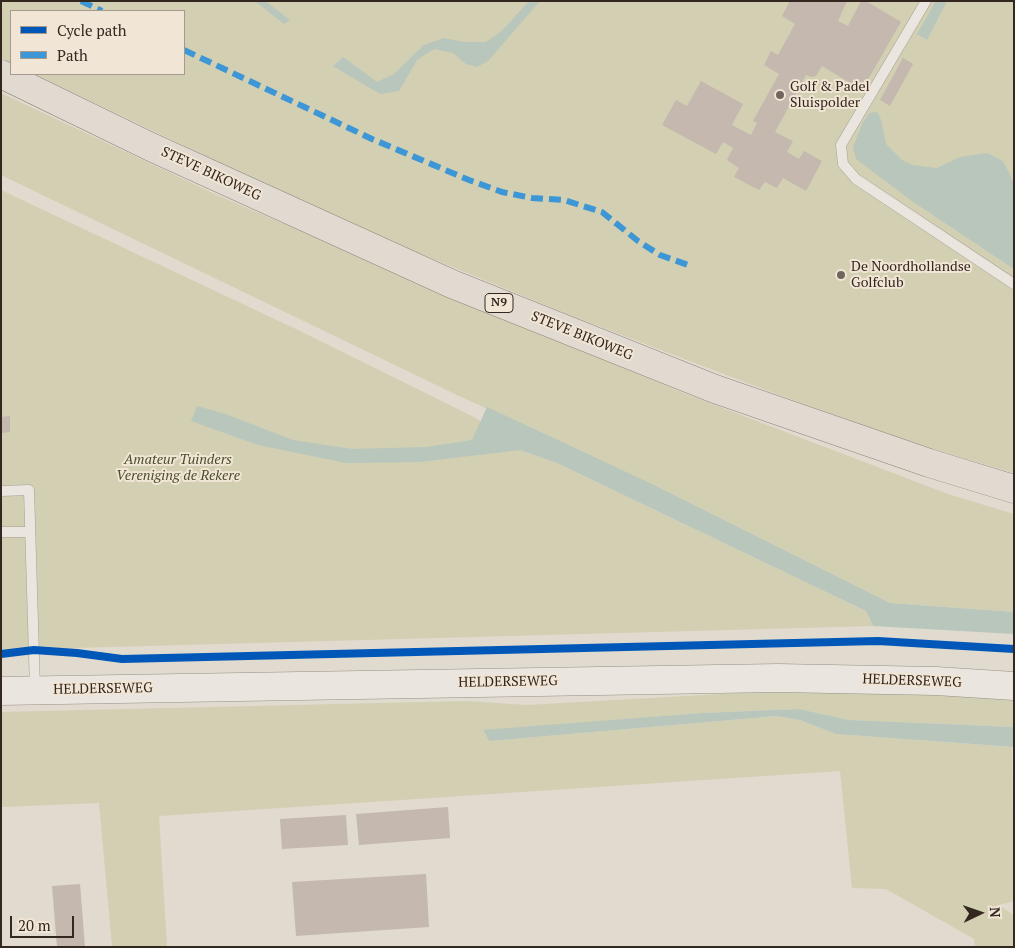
<!DOCTYPE html>
<html>
<head>
<meta charset="utf-8">
<style>
  body { margin:0 }
  #map { position:relative; width:1015px; height:948px; overflow:hidden; background:#e1dace; font-family:"PT Serif",serif }
  canvas { display:block }
  .frame { position:absolute; inset:0; border:2px solid #342720; pointer-events:none }
  .legend { position:absolute; left:10px; top:10px; width:175px; height:65px; box-sizing:border-box; background:#f1e6d5; border:1px solid #a59a8d; margin:0; padding:6px 9px; list-style:none; font-size:15px; color:#342720 }
  .legend li { display:flex; align-items:center; gap:10px; height:25px }
  .legend b { width:25px; border:1px solid #a59a8d }
  .north { position:absolute; left:955px; top:888px; width:50px; height:50px; -webkit-text-stroke:4px #f1e6d5; paint-order:stroke; rotate:87deg; font-size:14px; font-weight:700; line-height:20px; text-align:center; color:#342720 }
  .north::after { content:''; display:block; margin:auto; width:18px; height:22px; background:#342720; clip-path:polygon(50% 0,100% 100%,50% 72%,0 100%) }
  .scale { position:absolute; left:10px; top:916px; width:64px; height:22px; box-sizing:border-box; border:2px solid #342720; border-top:0; padding-left:6px; font-size:15px; line-height:18px; white-space:nowrap; color:#342720; -webkit-text-stroke:4px #f1e6d5; paint-order:stroke }
</style>
</head>
<body>
<div id="map">
<canvas width="1015" height="948"></canvas>
<div class="frame"></div>
<ul class="legend">
<li><b style="height:6px;background:#0057b8"></b>Cycle path</li>
<li><b style="height:6px;background:#3d96d5"></b>Path</li>
</ul>
<div class="north">N</div>
<div class="scale">20 m</div>
</div>
<script>
const c = document.querySelector('canvas').getContext('2d');
c.lineJoin = 'round';
function fillPath(path, color) { c.fillStyle = color; c.fill(path, 'evenodd'); }
const poly = rows => new Path2D(rows.map(r => 'M' + r).join(''));
function trace(path, color, width, dash) { c.strokeStyle = color; c.lineWidth = width; c.lineCap = dash ? 'butt' : 'round'; c.setLineDash(dash || []); c.stroke(path); }
function drawText(font, color, halo, rows, align = 'center') {
  c.font = font + ' "PT Serif",serif'; c.lineWidth = 4; c.setLineDash([]); c.textBaseline = 'middle'; c.strokeStyle = halo; c.fillStyle = color; for (const [text, x, y, turn = 0] of rows) {
    c.save(); c.translate(x, y); c.rotate((+turn || 0) * Math.PI / 180); c.textAlign = isNaN(turn) ? turn : align; if (halo) c.strokeText(text, 0, 0); c.fillText(text, 0, 0); c.restore();
  }
}
fillPath(poly([
  [1,1,1014,1,1014,473,913,443,776,394,572,316,348,224,34,74,184,74,184,11,11,11,11,63,1,58],
  [1,93,217,195,454,297,686,394,948,494,1014,514,1014,612,890,603,650,483,457,395,1,175],
  [1,190,300,331,476,418,520,450,557,463,866,611,873,626,1,650],
  [828,688,1014,698,1014,727,849,720,799,709,702,713,483,731,489,741,777,716,800,720,836,734,1012,747,1014,901,999,905,1013,915,1014,947,975,947,974,939,886,889,852,888,840,771,159,816,167,947,112,947,99,803,1,807,1,712,466,701,527,705]
]), '#d2cfb2');
fillPath(poly([
  [255,1,265,1,290,20,284,24],
  [529,1,540,1,488,61,477,67,466,64,453,53,434,49,417,60,399,91,380,94,333,66,343,57,377,82,394,74,424,45,444,38,464,42,486,42,502,31],
  [936,1,947,1,927,40,917,34],
  [875,112,878,113,881,120,886,144,902,160,912,165,937,168,960,157,987,153,1003,161,1014,183,1014,269,912,201,856,159,853,147,863,122,870,113],
  [197,406,225,414,293,440,352,449,427,447,472,440,487,407,650,483,890,603,1014,612,1014,634,873,626,866,611,557,463,520,450,420,462,346,463,258,445,191,421],
  [799,709,849,720,1014,727,1014,747,836,734,800,720,777,716,489,741,483,730,702,713]
]), '#b8c6bc');
fillPath(poly([
  [790,1,847,1,838,21,848,26,861,1,866,1,901,22,862,90,822,66,816,76,811,77,806,75,775,132,793,141,787,152,799,159,804,151,822,161,806,191,783,178,777,188,765,182,759,190,734,177,739,168,727,160,733,148,723,142,716,154,662,125,676,100,687,106,701,81,743,104,732,125,751,135,757,123,753,121,779,74,764,65,771,51,778,55,795,24,782,16],
  [903,58,913,64,890,106,880,100],
  [10,416,10,432,1,433,1,417],
  [448,807,450,838,359,845,356,814],
  [346,815,348,845,282,849,280,819],
  [426,874,429,927,296,936,292,882],
  [80,884,85,947,57,947,52,886]
]), '#c4b8af');
const service = poly([
  [926,1,841,145,843,164,856,179,1014,284],
  [1,491,29,490,35,689],
  [1,532,30,532]
]);
const secondary = poly([
  [1,691,778,678,936,681,1014,686]
]);
const primary = poly([
  [1,74,151,147,452,284,715,389,929,463,1014,489]
]);
trace(service, '#a69f97', 11);
trace(secondary, '#968f86', 29);
trace(primary, '#8c857d', 29);
trace(service, '#eae5de', 10);
trace(secondary, '#eae5de', 28);
trace(primary, '#e1dad1', 28);
trace(poly([
  [81,1,102,11],
  [184,50,372,139,469,180,502,192,532,198,564,200,602,212,638,241,660,255,688,265]
]), '#3d96d5', 6, [12, 6]);
trace(poly([
  [1,654,34,650,77,653,122,659,878,641,1014,649]
]), '#0057b8', 8);
for (const [x, y, r, color] of [
  [780,95,5,"#71665d"],
  [841,275,5,"#71665d"]
]) { const dot = new Path2D(); dot.arc(x, y, r, 0, 2 * Math.PI); c.fillStyle = color; c.fill(dot); trace(dot, '#f1e6d5', 2); }
for (const [x, y, w] of [
  [499,303,28]
]) { const box = new Path2D(); box.roundRect(x - w / 2, y - 9.5, w, 19, 4); c.fillStyle = '#f1e6d5'; c.fill(box); trace(box, '#342720', 1); }
drawText('bold 12px', '#342720', null, [
  ["N9",499,303]
]);
drawText('14px', '#342720', '#f1e6d5', [
  ["Golf & Padel",790,87],
  ["Sluispolder",790,103],
  ["De Noordhollandse",851,267],
  ["Golfclub",851,283]
], 'left');
drawText('14px', '#342720', '#f1e6d5', [
  ["STEVE BIKOWEG",211,174,25],
  ["STEVE BIKOWEG",582,336,22],
  ["HELDERSEWEG",912,681,2],
  ["HELDERSEWEG",508,682,-1],
  ["HELDERSEWEG",103,689,-1]
]);
drawText('italic 14px', '#494e29', '#f1e6d5', [
  ["Amateur Tuinders",178,460],
  ["Vereniging de Rekere",178,476]
]);
</script>
</body>
</html>
